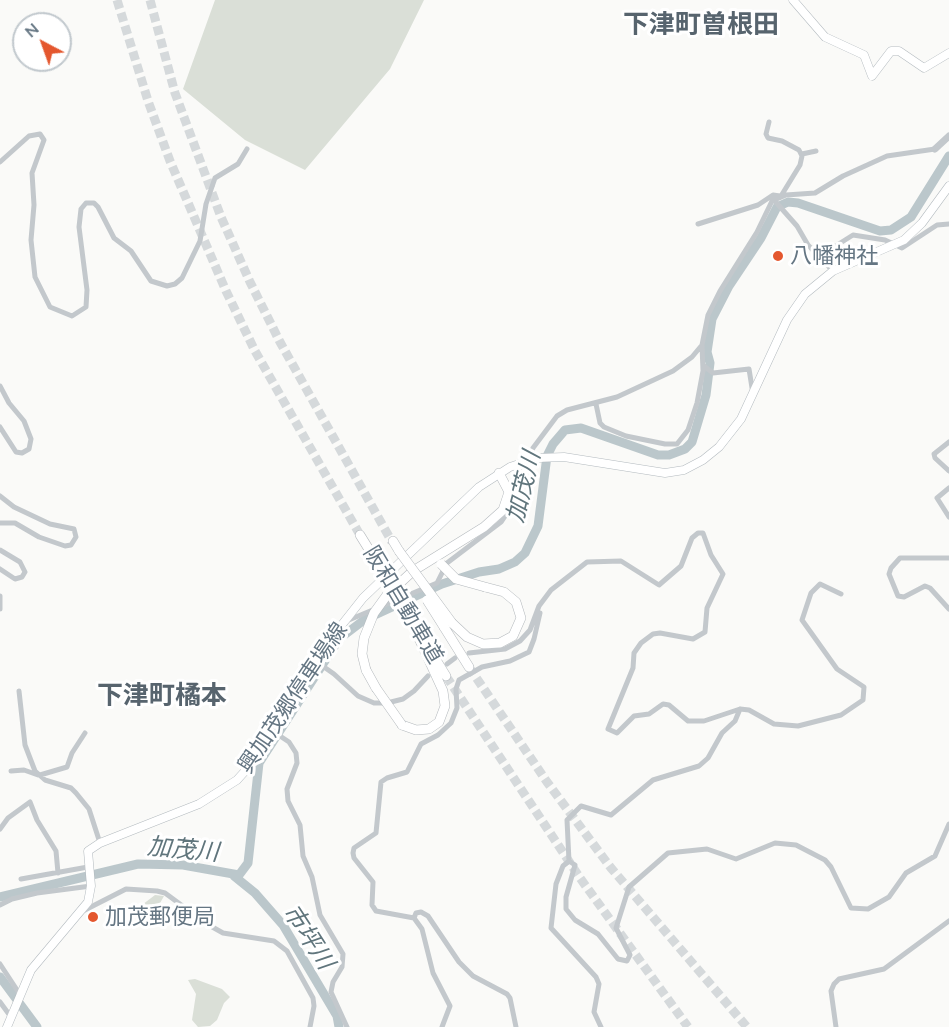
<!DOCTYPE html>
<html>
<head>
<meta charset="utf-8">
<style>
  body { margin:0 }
  #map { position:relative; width:949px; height:1027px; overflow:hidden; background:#fafaf8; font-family:Mulish,sans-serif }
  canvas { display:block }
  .north { position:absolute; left:12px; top:12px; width:60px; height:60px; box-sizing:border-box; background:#fff; border:2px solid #c1c8cd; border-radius:50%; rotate:319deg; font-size:16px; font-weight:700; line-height:24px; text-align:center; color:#657683 }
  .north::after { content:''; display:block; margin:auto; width:21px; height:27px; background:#e4572e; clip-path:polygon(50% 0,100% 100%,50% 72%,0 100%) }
</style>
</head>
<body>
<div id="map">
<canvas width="949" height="1027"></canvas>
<div class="north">N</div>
</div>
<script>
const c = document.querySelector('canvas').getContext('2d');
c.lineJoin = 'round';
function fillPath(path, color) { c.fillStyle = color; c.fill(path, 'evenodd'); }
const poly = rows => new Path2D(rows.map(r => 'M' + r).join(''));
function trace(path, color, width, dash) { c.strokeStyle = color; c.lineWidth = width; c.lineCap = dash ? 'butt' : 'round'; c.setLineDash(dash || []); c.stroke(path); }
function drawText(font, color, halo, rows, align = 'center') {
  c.font = font + ' Mulish,"Noto Sans JP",sans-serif'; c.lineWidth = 6; c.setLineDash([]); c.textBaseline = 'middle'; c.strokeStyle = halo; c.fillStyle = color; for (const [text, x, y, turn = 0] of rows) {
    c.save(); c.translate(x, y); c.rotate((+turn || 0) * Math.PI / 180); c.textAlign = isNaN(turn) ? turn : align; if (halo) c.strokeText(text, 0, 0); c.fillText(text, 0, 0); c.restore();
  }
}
fillPath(poly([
  [215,0,424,0,390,69,305,170,245,140,183,89],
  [155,895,164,896,159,905,162,911,151,925,138,908],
  [195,979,222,989,230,997,224,1003,217,1020,210,1026,198,1027,192,1020,196,994,188,980]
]), '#dadfd7');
trace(poly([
  [234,876,255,893,283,925,337,1016,339,1027],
  [0,897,138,864,183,865,239,875,248,863,259,763,339,639,364,620,442,584,479,572,499,569,515,562,525,553,538,526,547,456,553,444,565,430,581,428,658,455,669,455,685,449,692,442,706,395,710,363,707,352,712,319,729,286,761,238,777,207,788,202,798,203,880,231,891,230,911,217,949,156],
  [0,977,37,1027]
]), '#bbc7cb', 9);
trace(poly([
  [117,0,148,101,170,161,226,291,255,351,360,535],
  [150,0,175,93,221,217,250,282,280,342,392,542],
  [469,667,547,782,611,868,747,1027],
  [446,676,580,878,688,1027]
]), '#d5d9db', 9, [9, 4.5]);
const secondary = poly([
  [793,0,825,37,864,55,872,76,891,51,899,51,924,68,949,53],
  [7,1027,31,970,88,902,91,886,88,851,100,843,199,804,237,780,246,770,268,728,314,660,363,598,479,487,510,467,537,458,564,457,665,473,684,470,703,460,719,447,741,419,787,320,805,294,833,271,904,240,922,223,949,186]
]);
const motorway = poly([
  [360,535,381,569],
  [393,541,399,551],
  [389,593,413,571,484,527,503,510,509,492,499,473],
  [452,623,467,637,483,644,500,643,513,636,521,618,516,602,504,592,485,587],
  [444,627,469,667],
  [427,645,446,676],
  [366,670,376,688],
  [402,725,416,730,429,729,439,722,445,706,443,691,416,632]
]);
trace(secondary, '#b3babf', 9);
trace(motorway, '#b4b9bd', 10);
trace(poly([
  [769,122,766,134,768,138,782,141,799,150,802,156,800,165,781,196],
  [802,154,816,151],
  [0,162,29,136,40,134,44,140,32,173,34,205,31,240,35,277,50,307,72,316,86,307,87,290,79,227,81,209,86,203,94,203,98,207,114,238,131,251,151,281,167,286,175,284,182,278,200,241,206,204,215,178,238,164,247,149],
  [774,200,797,226,808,245,833,271],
  [698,224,758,205,773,195,780,196],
  [819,253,826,252,853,235,885,240,902,248,937,225,949,224],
  [704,366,713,373,749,369,753,394],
  [0,386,9,403,24,421,31,439,29,449,22,453,16,452,0,427],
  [596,404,600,423,604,427,626,436,665,444,677,444,688,430,697,403,703,371,702,345],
  [949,442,934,454,935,458,949,471],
  [949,488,937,498,949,517],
  [0,496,14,507,50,524,74,529,76,537,71,545,65,546,39,537,15,523,0,523],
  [0,550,20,562,25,572,22,577,15,579,0,569],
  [949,558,900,558,891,568,889,574,898,596,904,597,925,586,930,588,949,609],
  [0,596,0,609],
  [344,622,437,583,447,563,501,522,513,504,515,475,527,467,533,448,557,416,567,410,617,397,673,371,692,357,702,345,708,315,720,291,757,232,772,201,786,195,815,193,843,176,887,156,935,149],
  [469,653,505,649,520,641,530,630,539,606,551,590,587,562,621,561,659,585,681,566,692,538,698,533,703,533,711,555,723,574,707,608,705,632,693,639,660,633,653,634,641,643,634,653,633,668,608,729,617,733,634,716,649,714,663,704,669,705,688,721,704,721,740,709,749,710,774,724,798,726,841,715,863,700,864,687,837,669,802,620,811,593,820,584,841,594],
  [314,660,334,674,358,696,374,703,387,703,403,699,414,691,428,676],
  [447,664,455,658],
  [19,691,25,745,35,771,45,780,71,788,76,793,89,809,100,843],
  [740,709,735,721,722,733,708,758,699,766,653,780,611,815,581,806,567,820,569,861,575,865,566,897,566,909,575,920,598,934,618,959,627,961,630,955,616,928,629,887,668,853,707,849,736,859,775,843,796,845,825,860,831,867,851,908,868,909,889,897,906,873,935,856,949,824],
  [268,728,289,742,296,753,297,763,287,789,288,801,300,825,303,856,312,877,320,915,343,954,342,967,333,982,331,992,347,1027],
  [11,771,24,770,38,775],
  [40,775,67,767,72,753,85,733],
  [0,829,8,818,30,802,37,820,56,851,58,873],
  [569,861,563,866,556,884,551,928,596,977,599,984,594,1012,601,1027],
  [21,879,88,867],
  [0,905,12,899,37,893,91,886],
  [83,911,126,889,157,891,165,893,207,924,223,933,274,941,287,951,313,998,314,1006,310,1027],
  [414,918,416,913,421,912,428,916,459,962,473,976,507,994,510,998,516,1027],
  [0,964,19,993],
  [0,1002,11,1017],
  [442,1027,450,1006,433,973,422,929,414,918,376,911,372,905,373,882,354,858,353,853,354,848,376,833,381,782,387,778,407,772,421,744,438,735,451,723,457,708,456,689,459,680,482,667,510,661,529,652,534,639,540,613],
  [836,1027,831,991,834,984,839,979,884,969,949,921]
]), '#c3c8cc', 5);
trace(poly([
  [935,149,949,136]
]), '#c3c8cc', 7);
trace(secondary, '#fff', 8);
trace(motorway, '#fff', 9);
const motorwayBridge = poly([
  [399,551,452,623],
  [441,564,456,579,485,587],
  [381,569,423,639],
  [427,600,444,627],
  [366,670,362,654,364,638,374,613,387,595],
  [376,688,402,725]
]);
trace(motorwayBridge, '#b4b9bd', 10, []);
trace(motorwayBridge, '#fff', 9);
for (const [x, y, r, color] of [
  [778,256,6,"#e4572e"],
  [93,917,6,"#e4572e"]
]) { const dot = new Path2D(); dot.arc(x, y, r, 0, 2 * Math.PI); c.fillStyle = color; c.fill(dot); trace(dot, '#fff', 2); }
drawText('22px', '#657683', '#fff', [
  ["八幡神社",790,256],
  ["加茂郵便局",105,917]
], 'left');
drawText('22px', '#657683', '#fff', [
  ["阪和自動車道",403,605,59],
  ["興加茂郷停車場線",293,698,-56]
]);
drawText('italic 24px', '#60757c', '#fff', [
  ["加茂川",524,487,-76],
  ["加茂川",183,850,5],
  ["市坪川",308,937,57]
]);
drawText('bold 26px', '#57646e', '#fff', [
  ["下津町曽根田",701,25],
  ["下津町橘本",162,696]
]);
</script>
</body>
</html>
